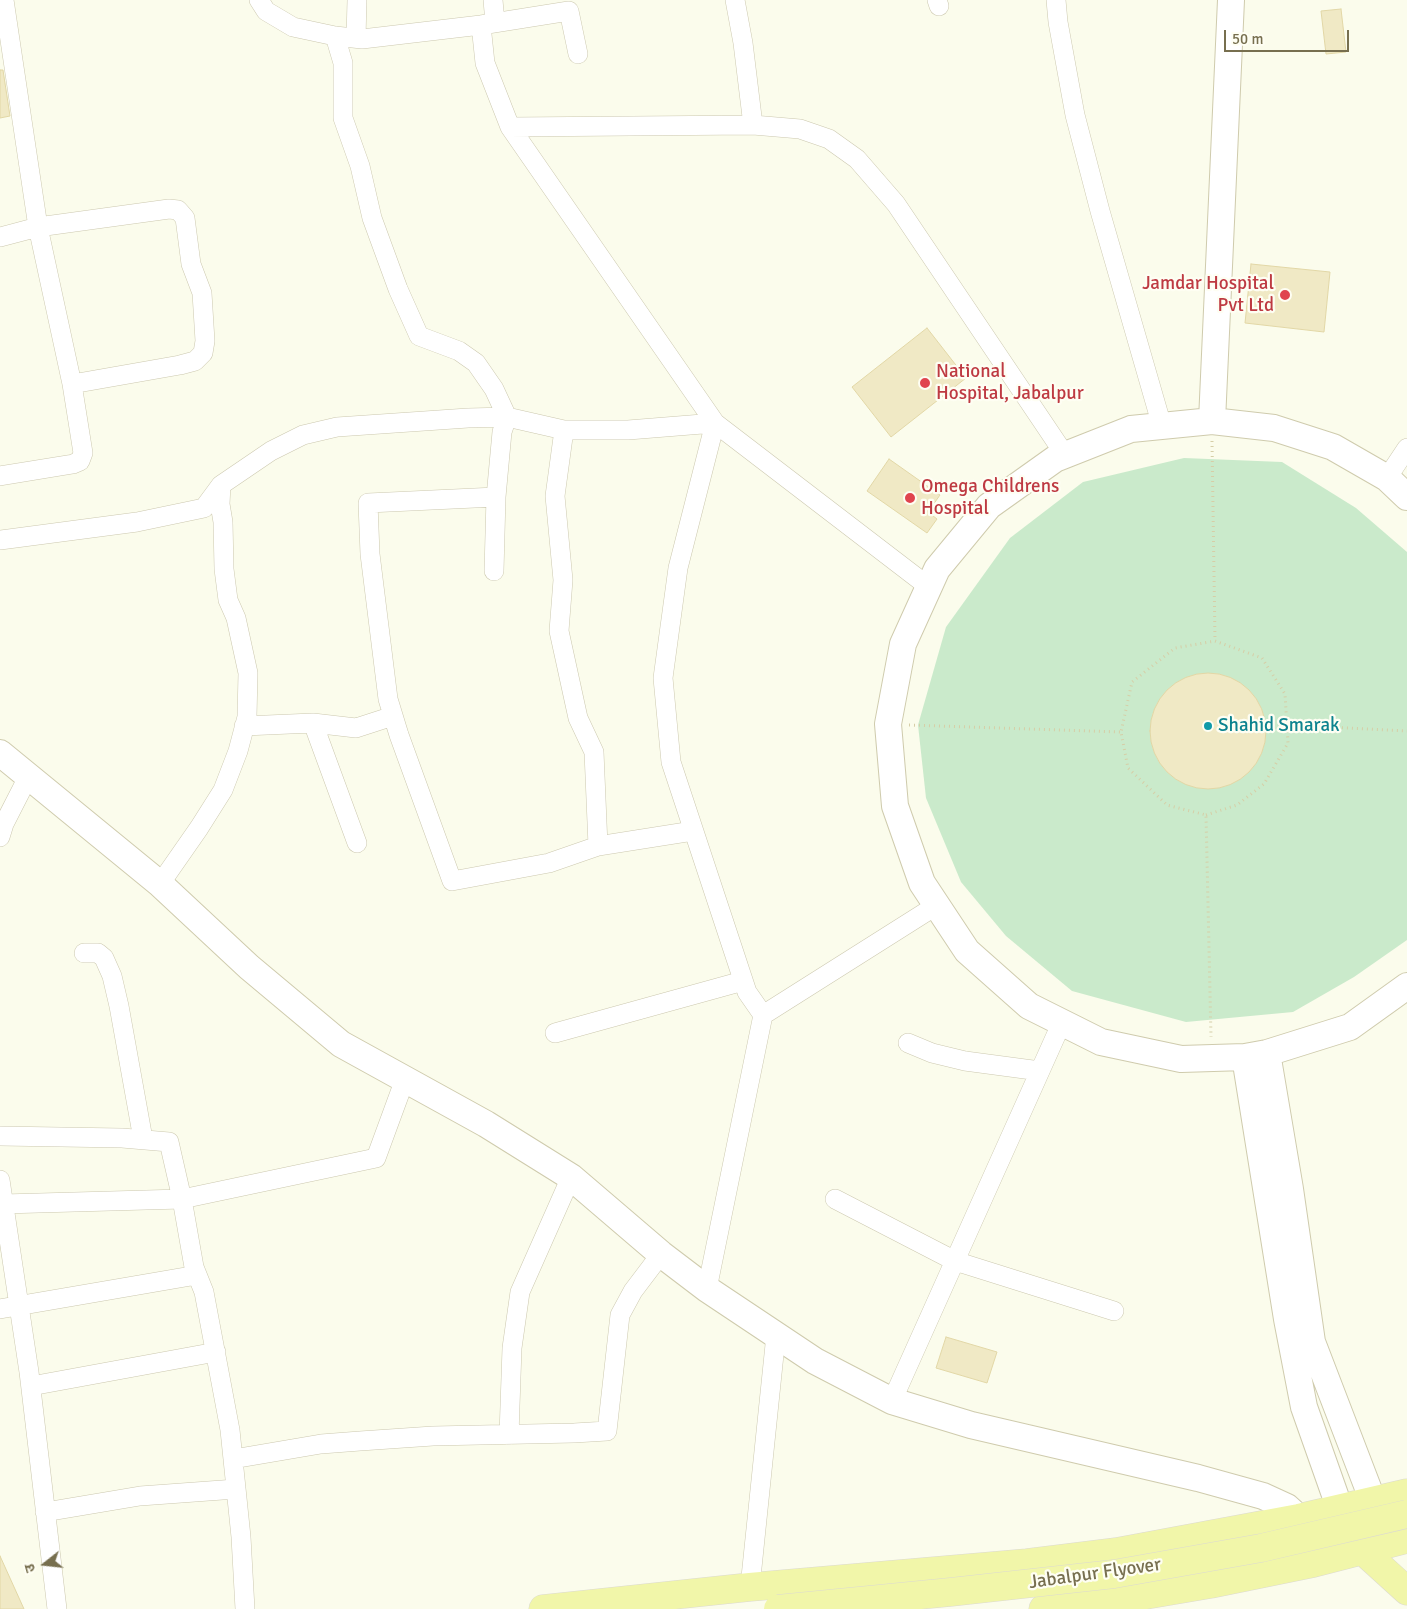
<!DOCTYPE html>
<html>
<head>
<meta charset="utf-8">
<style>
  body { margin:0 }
  #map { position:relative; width:1407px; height:1609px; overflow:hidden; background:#fbfcec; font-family:Signika,"Noto Sans Devanagari",sans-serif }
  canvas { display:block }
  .north { position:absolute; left:20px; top:1539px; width:50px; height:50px; -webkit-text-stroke:4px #fefef3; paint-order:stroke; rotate:254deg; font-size:14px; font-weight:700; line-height:20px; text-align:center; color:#776f4f }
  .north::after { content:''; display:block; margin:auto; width:18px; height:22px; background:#776f4f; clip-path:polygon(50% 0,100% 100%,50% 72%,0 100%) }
  .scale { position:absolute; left:1224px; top:30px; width:125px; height:22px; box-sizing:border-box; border:2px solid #776f4f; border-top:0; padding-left:6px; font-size:15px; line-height:18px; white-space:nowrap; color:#776f4f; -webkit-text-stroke:4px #fefef3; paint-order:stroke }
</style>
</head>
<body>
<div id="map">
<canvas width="1407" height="1609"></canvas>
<div class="north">उ</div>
<div class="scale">50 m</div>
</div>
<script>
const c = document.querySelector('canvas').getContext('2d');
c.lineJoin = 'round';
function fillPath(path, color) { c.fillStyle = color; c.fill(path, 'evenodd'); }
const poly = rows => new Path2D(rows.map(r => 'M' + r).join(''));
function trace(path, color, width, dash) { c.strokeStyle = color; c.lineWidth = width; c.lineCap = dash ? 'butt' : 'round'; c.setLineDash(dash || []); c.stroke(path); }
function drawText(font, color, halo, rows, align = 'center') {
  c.font = font + ' Signika,sans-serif'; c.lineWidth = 4.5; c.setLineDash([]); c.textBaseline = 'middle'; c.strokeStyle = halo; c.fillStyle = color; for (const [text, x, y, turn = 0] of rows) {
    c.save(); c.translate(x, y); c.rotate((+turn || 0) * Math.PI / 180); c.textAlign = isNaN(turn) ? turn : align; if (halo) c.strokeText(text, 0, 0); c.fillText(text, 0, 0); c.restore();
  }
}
fillPath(poly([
  [1184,458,1282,462,1356,508,1407,552,1407,940,1354,977,1293,1012,1186,1022,1072,991,1006,936,961,882,926,798,918,725,946,627,1010,538,1083,482]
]), '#caeacb');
const building = poly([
  [1341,9,1346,52,1326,54,1321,11,1341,9],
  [0,70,3,70,10,116,0,118,0,70],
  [1251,264,1330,272,1324,332,1245,323,1251,264],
  [927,328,966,378,891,437,852,387,927,328],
  [889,459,940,495,928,512,937,519,927,533,867,491,889,459],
  '1150 731a58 58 0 1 1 116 0a58 58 0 1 1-116 0Z',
  [946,1337,997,1352,987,1383,936,1368,946,1337],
  [0,1556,24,1609,0,1609,0,1556]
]);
fillPath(building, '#f0e9c5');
trace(building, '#e2d7a6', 1);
const street = poly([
  [259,0,266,11,293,27,335,36,362,39,481,25,569,11,578,54],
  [493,0,495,23],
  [735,0,743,43,753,125],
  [937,0,939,6],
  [1056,0,1058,22,1075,115,1100,211,1162,426],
  [481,25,485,63,510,127],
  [335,36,343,63,343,118,360,166,372,218,398,289,419,336,459,351,476,363,494,389,507,417,502,432,496,497,494,571],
  [356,38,357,0],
  [0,237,38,227,169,209,178,210,185,218,191,264,202,293,205,341,203,353,195,361,180,365,72,384],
  [715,423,678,568,663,678,671,762,747,992,763,1015],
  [564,430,555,496,563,580,559,631,578,718,594,752,598,846],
  [0,476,73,464,80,461,83,453,72,384,38,227,4,0],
  [1387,478,1407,448],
  [496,497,368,503,370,554,388,699,399,735,452,881,549,863,598,846,693,831],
  [0,540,137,522,204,508,221,485,271,451,303,435,337,427,468,418,507,417,564,430,628,430,715,423],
  [929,587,715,423,510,127,753,125,800,129,829,139,857,159,896,204,1065,455],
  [313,723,357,843],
  [244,726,313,723,356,728,393,716],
  [0,837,4,824,28,777],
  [160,884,199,828,223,790,238,751,247,717,248,673,236,618,228,600,224,569,223,522,220,504,221,485],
  [84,953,98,953,104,958,112,976,119,1006,143,1139],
  [555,1033,743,981],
  [908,1043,932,1053,965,1061,1040,1071],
  [0,1136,122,1138,169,1142,182,1199,194,1267,204,1292,230,1430,241,1537,245,1609],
  [0,1180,29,1372,57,1609],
  [835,1199,955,1261,1114,1311],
  [3,1204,182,1199,376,1158,405,1079],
  [707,1289,763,1015,937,905],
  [0,1309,197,1275],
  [31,1386,216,1352],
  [892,1401,1062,1022],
  [509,1435,512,1348,520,1292,571,1177],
  [233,1459,321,1444,360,1441,433,1436,574,1433,607,1431,620,1315,633,1291,661,1254],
  [45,1512,140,1496,236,1489],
  [750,1587,776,1335]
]);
const secondary = poly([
  [1212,421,1231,0],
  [1407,497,1387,478,1333,447,1274,428,1212,421,1131,429,1055,459,989,506,937,569,903,644,888,724,895,806,922,883,967,951,1029,1006,1101,1042,1181,1059,1245,1057,1267,1053,1350,1027,1407,986],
  [0,753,160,884,249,967,341,1044,486,1124,571,1177,661,1254,707,1289,815,1361,892,1401,971,1425,1198,1478,1263,1496,1287,1507,1299,1518,1304,1534],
  [1267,1053,1290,1189,1312,1342,1373,1501],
  [1245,1057,1287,1319,1304,1407,1340,1509]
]);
const primary = poly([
  [1356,1538,1363,1551,1407,1591],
  [543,1609,750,1587,1027,1563,1116,1552,1299,1518,1407,1493],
  [1043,1609,1134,1597,1211,1584,1314,1563,1407,1539]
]);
trace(street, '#ccc8af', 20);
trace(secondary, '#cfcbad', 28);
trace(primary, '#dcdad1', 29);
trace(poly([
  [1212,441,1215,641],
  [909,725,1121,732],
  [1287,725,1407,731],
  [1206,815,1237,805,1264,784,1288,743,1285,694,1262,658,1215,641,1175,648,1132,682,1121,732,1128,768,1167,805,1206,815,1211,1037]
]), '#d6cea7', 3, [1, 4]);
trace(street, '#fff', 19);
trace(secondary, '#fff', 26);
trace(primary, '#f1f6a9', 28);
const primaryBridge = poly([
  [778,1609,951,1592,1114,1574,1261,1548,1407,1514]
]);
trace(primaryBridge, '#dcdad1', 29, []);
trace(primaryBridge, '#f1f6a9', 28);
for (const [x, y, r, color] of [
  [1285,295,6,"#e0444e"],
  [925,383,6,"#e0444e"],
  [910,498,6,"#e0444e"],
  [1208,726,5,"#0f9aa8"]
]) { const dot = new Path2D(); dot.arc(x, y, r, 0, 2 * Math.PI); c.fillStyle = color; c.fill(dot); trace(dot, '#fefef3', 2); }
drawText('19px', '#be3a42', '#fefef3', [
  ["Jamdar Hospital",1274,284,"right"],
  ["Pvt Ltd",1274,306,"right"],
  ["National",936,372],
  ["Hospital, Jabalpur",936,394],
  ["Omega Childrens",921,487],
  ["Hospital",921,509]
], 'left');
drawText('19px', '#0d838f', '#fefef3', [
  ["Shahid Smarak",1218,726]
], 'left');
drawText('19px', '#776f4f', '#fefef3', [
  ["Jabalpur Flyover",1095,1574,-8]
]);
</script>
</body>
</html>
